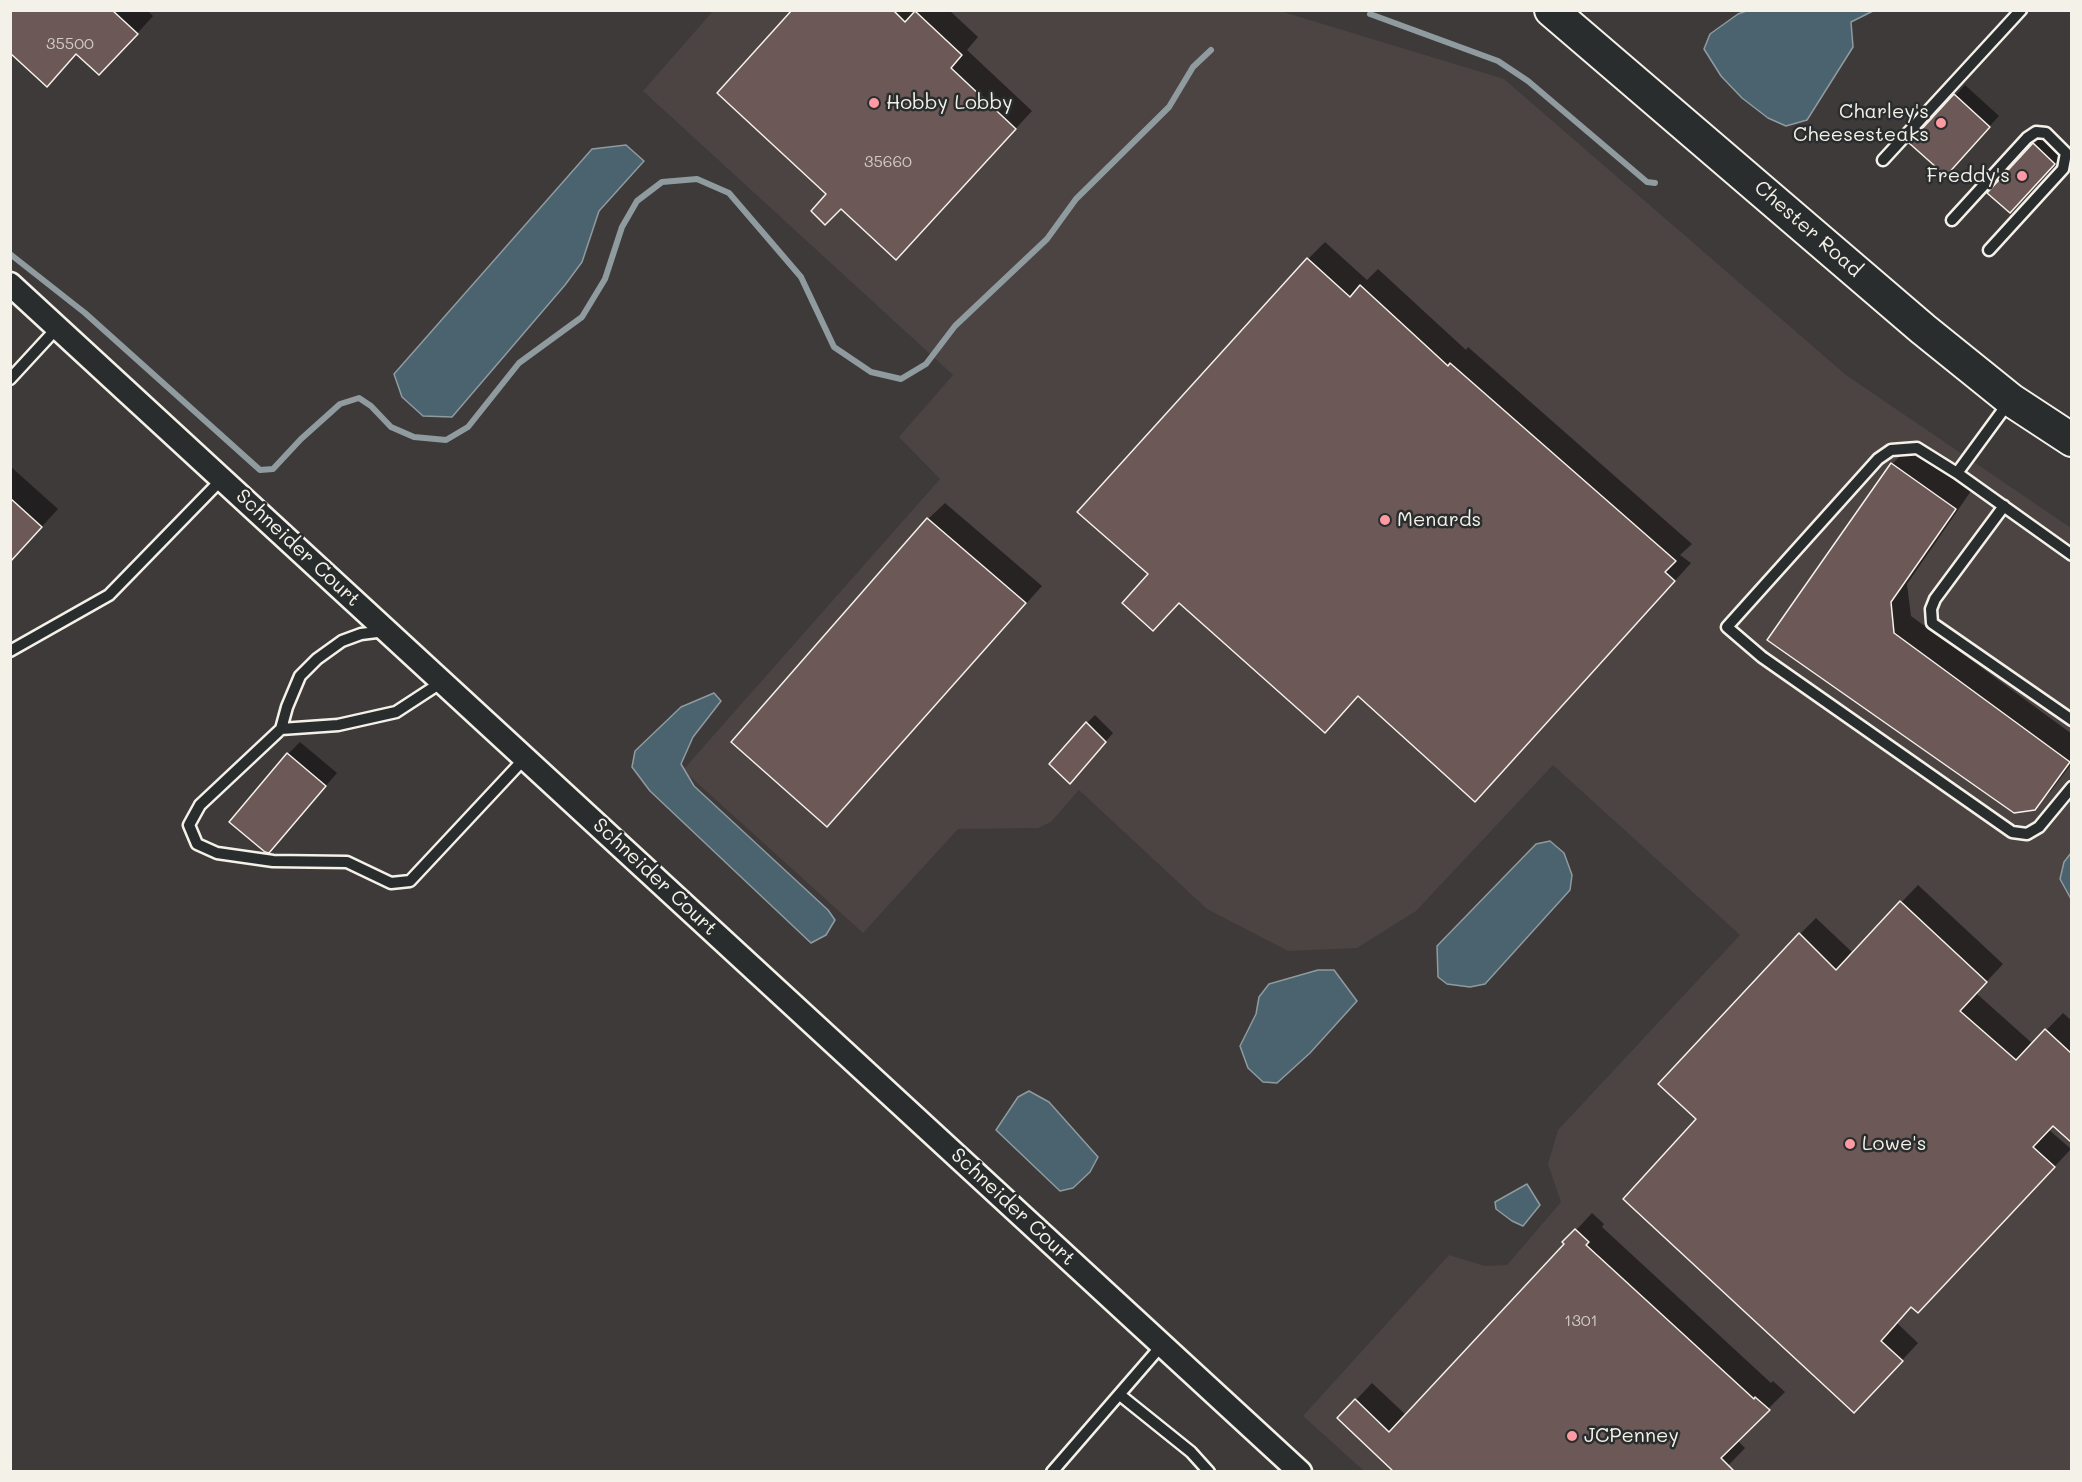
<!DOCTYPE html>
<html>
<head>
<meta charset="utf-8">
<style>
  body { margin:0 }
  #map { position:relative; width:2082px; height:1482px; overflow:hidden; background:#3e3a3a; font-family:Mali,sans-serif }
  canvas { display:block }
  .frame { position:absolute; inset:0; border:12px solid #f4f1e8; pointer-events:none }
</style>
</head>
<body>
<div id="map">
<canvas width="2082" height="1482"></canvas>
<div class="frame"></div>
</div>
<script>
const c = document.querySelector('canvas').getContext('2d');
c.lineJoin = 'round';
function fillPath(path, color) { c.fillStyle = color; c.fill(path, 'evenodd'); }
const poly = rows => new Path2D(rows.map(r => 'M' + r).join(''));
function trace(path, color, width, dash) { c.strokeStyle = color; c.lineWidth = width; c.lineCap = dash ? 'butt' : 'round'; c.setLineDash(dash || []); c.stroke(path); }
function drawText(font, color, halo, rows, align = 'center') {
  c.font = font + ' Mali,sans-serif'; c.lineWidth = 5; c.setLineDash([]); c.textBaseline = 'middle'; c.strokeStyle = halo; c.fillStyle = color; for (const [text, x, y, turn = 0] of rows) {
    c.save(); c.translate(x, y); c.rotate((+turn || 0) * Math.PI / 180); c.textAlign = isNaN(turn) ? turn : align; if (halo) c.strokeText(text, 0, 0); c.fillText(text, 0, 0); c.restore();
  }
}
fillPath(poly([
  [713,11,1280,11,1504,79,1846,375,2071,528,2071,1471,1364,1471,1303,1416,1449,1255,1485,1266,1507,1265,1561,1202,1548,1164,1558,1130,1740,935,1553,765,1416,911,1357,948,1288,951,1207,909,1079,790,1051,822,1038,828,958,829,863,933,683,770,940,479,899,437,953,375,643,91]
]), '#4c4343');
const water = poly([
  [1749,10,1873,10,1873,11,1851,22,1853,47,1807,120,1786,126,1768,118,1742,98,1721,76,1704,49,1710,34,1738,14,1749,10],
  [626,145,644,161,599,211,582,262,565,285,452,417,423,416,402,397,394,374,592,149,626,145],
  [714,693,721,701,693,737,681,764,694,786,828,910,835,920,826,935,811,943,650,791,632,767,635,751,681,707,714,693],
  [1550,841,1564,853,1572,875,1570,890,1485,984,1470,987,1447,984,1438,977,1437,946,1536,844,1550,841],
  [2071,853,2071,899,2060,879,2064,862,2071,853],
  [1318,970,1334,970,1357,1001,1310,1053,1277,1083,1263,1082,1248,1068,1240,1046,1256,1014,1259,997,1269,984,1318,970],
  [1029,1091,1049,1102,1098,1157,1090,1172,1073,1188,1060,1191,996,1130,1018,1097,1029,1091],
  [1527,1184,1540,1205,1523,1226,1512,1221,1496,1209,1495,1202,1527,1184]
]);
fillPath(water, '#4b626f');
trace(water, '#8f9b9f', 1.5);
fillPath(poly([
  [10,10,147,10,153,16,116,57,77,53],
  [794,10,949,10,978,37,967,50,1032,111,912,241,828,194],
  [1965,85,1999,116,1956,163,1911,143],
  [2046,132,2067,151,2023,199,2034,144],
  [1325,242,1367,280,1378,269,1466,350,1468,347,1692,544,1680,555,1691,563,1492,783,1359,695,1325,731,1150,574,1308,259],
  [1909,447,1971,491,1907,584,1911,616,2072,734,2072,763,2051,791,2034,808,1769,640,1892,464],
  [10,466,58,509,10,561],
  [945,503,1042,586,843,808,928,519],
  [1095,715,1113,733,1078,774,1087,723],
  [300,742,337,773,269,851,288,754],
  [1918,885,2003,964,1976,993,2033,1044,2063,1013,2072,1021,2072,1129,2053,1124,2048,1129,2071,1149,1935,1294,1912,1306,1897,1323,1918,1343,1870,1395,1698,1119,1800,934,1816,918,1853,953],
  [1592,1213,1604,1224,1602,1227,1771,1383,1773,1381,1785,1392,1737,1440,1745,1448,1722,1472,1395,1472,1356,1400,1372,1383,1406,1415]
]), '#0007');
trace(poly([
  [1370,14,1498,61,1528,81,1647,182,1655,183],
  [10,254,85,313,260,470,273,469,301,439,340,404,359,398,371,406,391,427,414,437,446,440,468,427,519,363,582,317,605,279,622,227,637,201,662,182,697,179,729,193,801,277,834,347,871,372,901,379,926,364,955,326,1047,239,1076,199,1169,107,1193,67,1211,50]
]), '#8f9b9f', 6);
const building = poly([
  [10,10,112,10,138,34,99,75,76,54,47,87,10,53,10,10],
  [792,10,893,10,905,22,915,11,962,55,951,68,1016,129,896,260,841,209,825,225,811,211,826,194,717,93,792,10],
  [1954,94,1990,127,1946,176,1909,143,1954,94],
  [2033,143,2055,164,2010,213,1987,193,2033,143],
  [1307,258,1350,297,1360,285,1448,366,1450,363,1676,561,1665,572,1675,581,1475,802,1358,696,1325,733,1179,603,1153,631,1122,603,1148,574,1077,512,1307,258],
  [1891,463,1956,509,1891,602,1894,633,2070,762,2035,810,2014,813,1767,640,1891,463],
  [10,498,42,527,10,562,10,498],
  [927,518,1026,603,827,827,731,742,927,518],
  [1086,722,1106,742,1070,784,1049,764,1086,722],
  [287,753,326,786,269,853,265,852,229,822,287,753],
  [1900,901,1987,982,1960,1011,2016,1060,2045,1029,2072,1054,2072,1143,2053,1126,2033,1147,2055,1167,1918,1313,1911,1307,1881,1341,1903,1361,1854,1413,1623,1199,1696,1119,1658,1084,1799,933,1836,970,1900,901],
  [1575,1229,1589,1242,1586,1245,1754,1399,1755,1397,1770,1410,1721,1458,1735,1472,1394,1472,1337,1418,1355,1399,1389,1432,1564,1244,1562,1242,1575,1229]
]);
fillPath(building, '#6b5857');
trace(building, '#f4f1e8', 1.5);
const lane = poly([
  [1883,160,2021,10],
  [1952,220,2027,138,2036,132,2046,133,2066,153,2063,169,1989,250],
  [10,379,58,327],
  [2009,402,1957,473,2072,555],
  [1957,473,1917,448,1891,450,1878,459,1727,627,1762,657,2012,832,2027,834,2039,827,2072,787],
  [2004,506,1935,599,1931,609,1932,623,2072,720],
  [10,651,109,595,222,479],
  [442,682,396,712,338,725,281,729,200,805,189,825,197,844,217,853,273,861,347,862,391,883,410,881,525,758],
  [281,729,287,707,300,676,317,659,342,641,361,634,385,631],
  [1120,1395,1191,1452,1209,1472],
  [1052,1472,1162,1345]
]);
const street = poly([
  [10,284,1300,1472]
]);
const secondary = poly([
  [1551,10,1923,329,2011,400,2072,440]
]);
trace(lane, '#f4f1e8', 15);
trace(street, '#f4f1e8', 27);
trace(secondary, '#f4f1e8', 36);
trace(lane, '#2a2d2e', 10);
trace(street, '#2a2d2e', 22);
trace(secondary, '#2a2d2e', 32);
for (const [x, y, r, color] of [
  [874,103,6,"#ff9aa2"],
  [1941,123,6,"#ff9aa2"],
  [2022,176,6,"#ff9aa2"],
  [1385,520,6,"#ff9aa2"],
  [1850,1144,6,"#ff9aa2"],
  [1572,1436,6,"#ff9aa2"]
]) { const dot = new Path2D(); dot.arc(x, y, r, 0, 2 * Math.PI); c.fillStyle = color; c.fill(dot); trace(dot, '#2a2d2e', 2); }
drawText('16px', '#d2cbc4', null, [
  ["35500",70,44],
  ["35660",888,162],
  ["1301",1581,1321]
]);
drawText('20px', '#f4f1e8', '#2a2d2e', [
  ["Hobby Lobby",886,103],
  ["Charley's",1929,112,"right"],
  ["Cheesesteaks",1929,135,"right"],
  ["Freddy's",2010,176,"right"],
  ["Menards",1397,520],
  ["Lowe's",1862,1144],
  ["JCPenney",1584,1436]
], 'left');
drawText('20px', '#f4f1e8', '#2a2d2e', [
  ["Chester Road",1808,229,41],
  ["Schneider Court",298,548,43],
  ["Schneider Court",655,877,43],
  ["Schneider Court",1013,1207,43]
]);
</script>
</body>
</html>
